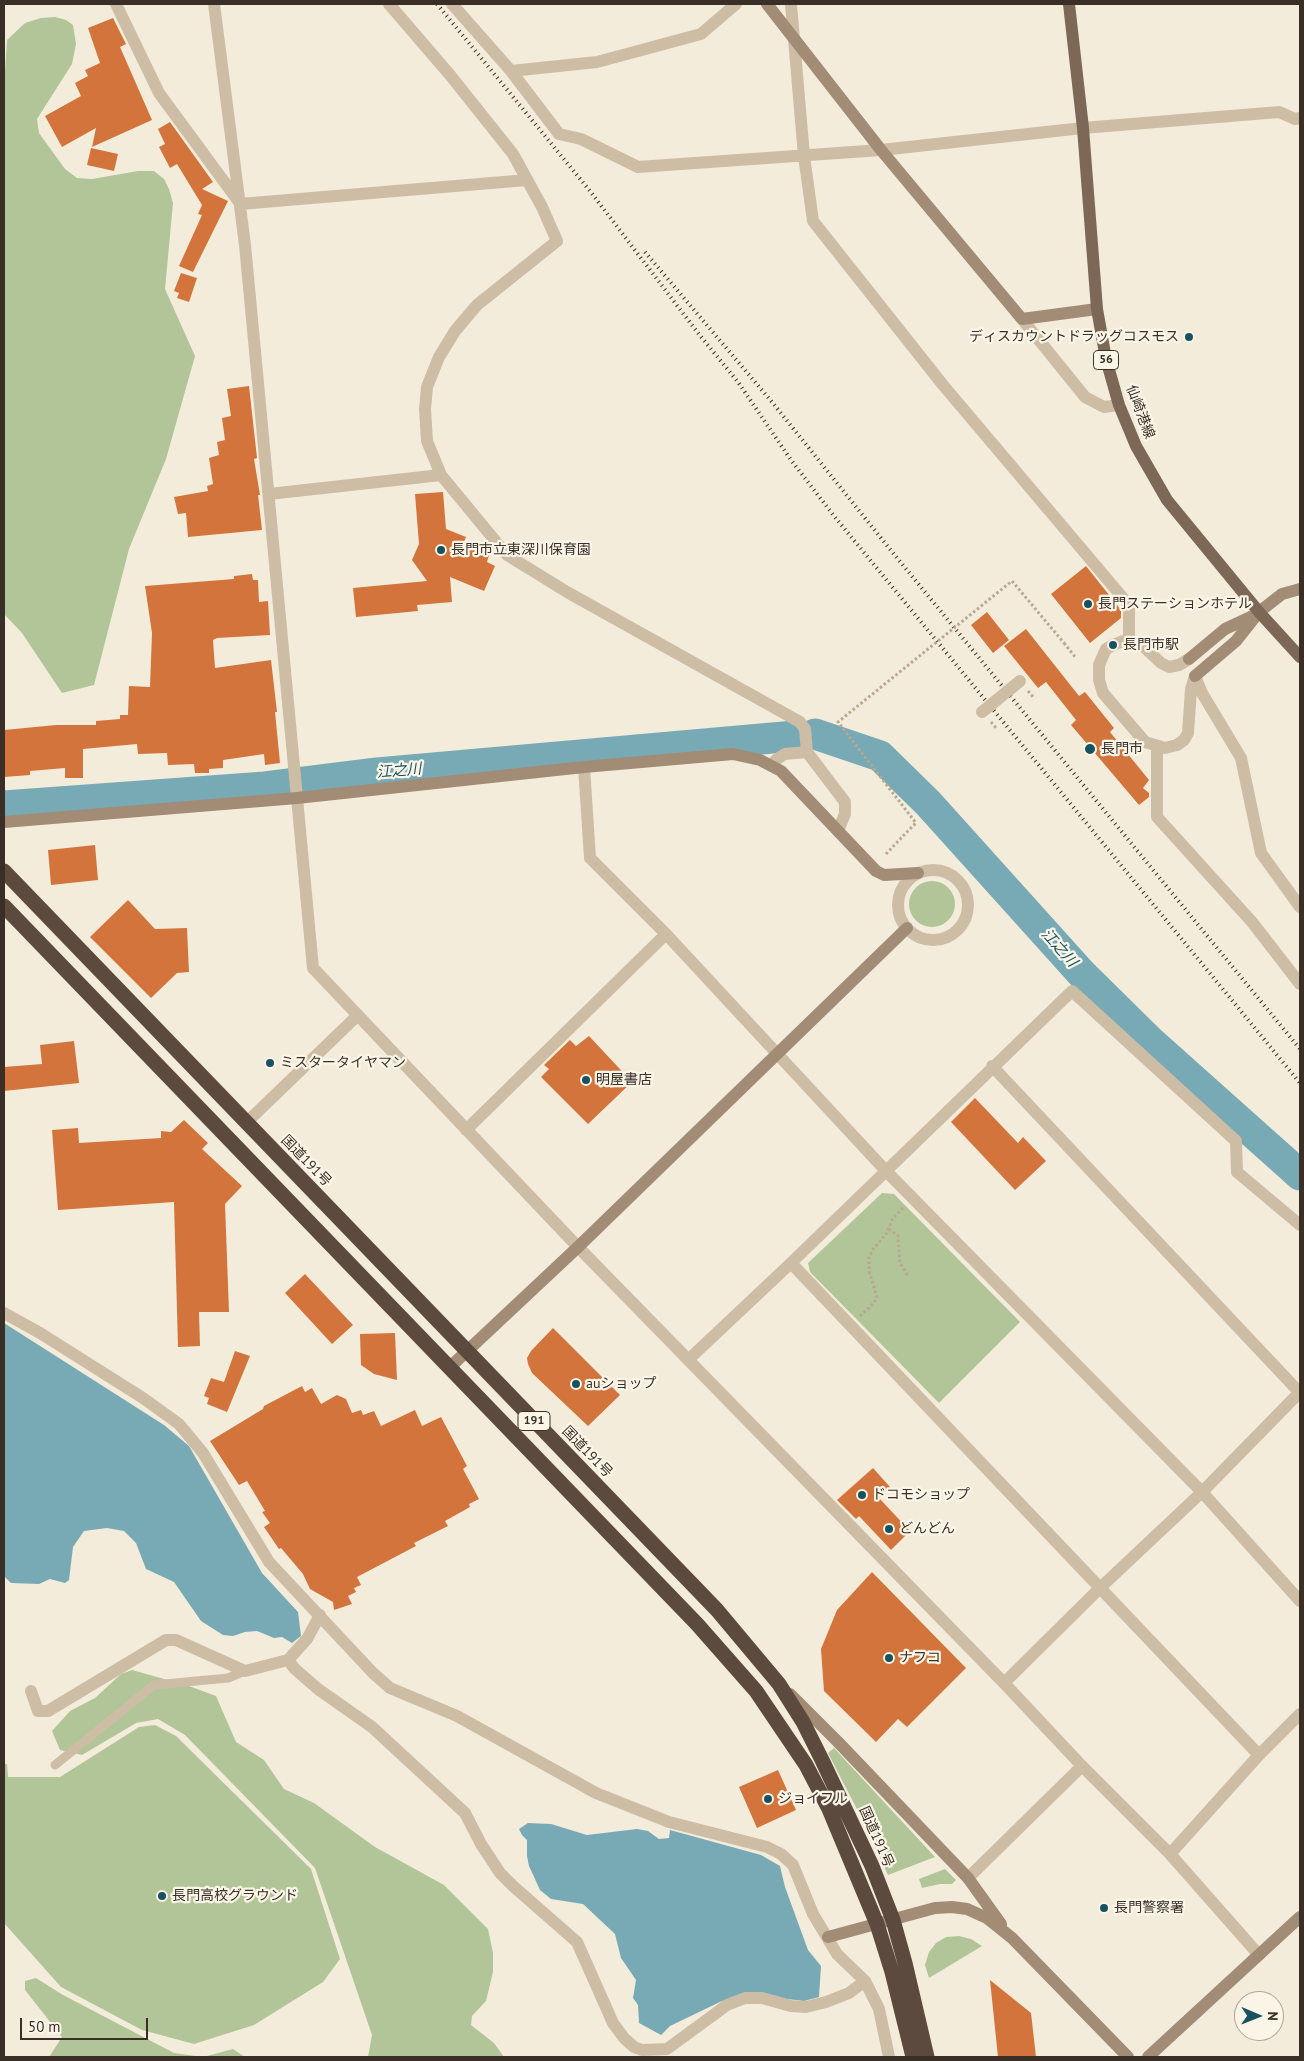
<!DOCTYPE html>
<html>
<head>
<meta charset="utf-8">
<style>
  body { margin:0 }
  #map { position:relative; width:1304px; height:2061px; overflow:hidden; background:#f4ecdb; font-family:"PT Sans",sans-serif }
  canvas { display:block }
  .frame { position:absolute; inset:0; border:5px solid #392f27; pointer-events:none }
  .north { position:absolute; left:1234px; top:1991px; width:50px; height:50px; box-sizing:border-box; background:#fbf5e8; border:1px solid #ada69b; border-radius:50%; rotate:91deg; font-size:14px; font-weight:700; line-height:20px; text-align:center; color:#392f27 }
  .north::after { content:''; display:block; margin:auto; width:18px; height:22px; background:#18515f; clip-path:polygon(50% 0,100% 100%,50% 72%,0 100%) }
  .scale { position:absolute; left:20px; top:2018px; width:128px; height:22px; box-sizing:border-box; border:2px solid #392f27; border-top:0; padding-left:6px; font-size:15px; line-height:18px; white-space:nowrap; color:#392f27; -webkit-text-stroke:4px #fbf5e8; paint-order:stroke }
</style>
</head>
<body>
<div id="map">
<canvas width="1304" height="2061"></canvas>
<div class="frame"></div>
<div class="north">N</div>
<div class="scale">50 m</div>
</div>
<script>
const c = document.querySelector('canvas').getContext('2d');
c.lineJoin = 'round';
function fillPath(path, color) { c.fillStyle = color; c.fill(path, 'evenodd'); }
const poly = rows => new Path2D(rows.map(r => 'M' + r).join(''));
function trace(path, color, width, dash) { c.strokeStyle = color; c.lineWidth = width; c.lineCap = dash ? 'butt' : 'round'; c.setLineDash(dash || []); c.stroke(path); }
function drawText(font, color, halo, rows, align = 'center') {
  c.font = font + ' "PT Sans","Noto Sans JP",sans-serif'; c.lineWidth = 4.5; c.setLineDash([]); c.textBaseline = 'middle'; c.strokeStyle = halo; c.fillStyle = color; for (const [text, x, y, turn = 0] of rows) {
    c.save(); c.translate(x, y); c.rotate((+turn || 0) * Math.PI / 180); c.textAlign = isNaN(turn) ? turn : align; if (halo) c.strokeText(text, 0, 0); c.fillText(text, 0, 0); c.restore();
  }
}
fillPath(poly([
  [55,17,66,20,73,25,76,44,72,64,37,119,39,133,65,169,77,178,92,179,138,171,154,171,164,179,169,189,173,203,165,289,195,356,166,459,129,549,94,685,62,693,22,633,4,614,4,88,7,40,25,23,41,18],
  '909 904a23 23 0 1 1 46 0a23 23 0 1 1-46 0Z',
  [882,1193,894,1194,1020,1322,939,1403,810,1272,808,1263],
  [132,1670,189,1686,216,1696,236,1742,264,1760,284,1789,314,1803,375,1847,444,1885,488,1929,493,1953,493,1972,486,2001,472,2016,471,2025,494,2043,504,2057,368,2057,372,2035,315,1868,185,1735,158,1719,136,1723,82,1755,60,1750,52,1731,70,1711,95,1698,121,1674],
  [155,1725,176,1736,311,1869,340,1959,323,1982,254,2025,194,2044,142,2030,61,1987,4,1923,4,1764,7,1764,8,1777,60,1777,139,1727],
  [834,1748,935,1857,888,1875,862,1819,828,1753],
  [945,1869,956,1880,952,1884,940,1884,922,1888,919,1879],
  [959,1936,971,1939,982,1946,929,1978,925,1965,929,1952,936,1943,946,1937],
  [36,1978,63,1995,174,2053,203,2057,233,2049,245,2057,49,2057,62,2037,25,1990,25,1981]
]), '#b1c599');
fillPath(poly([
  [4,1323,164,1425,189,1446,262,1573,298,1612,301,1636,292,1643,282,1637,274,1638,257,1631,245,1632,233,1636,223,1635,201,1621,174,1582,146,1569,136,1543,124,1531,107,1528,84,1531,73,1547,69,1580,65,1583,50,1579,39,1584,11,1583,4,1576],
  [528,1823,551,1824,587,1835,637,1829,648,1831,659,1839,669,1838,670,1830,761,1855,780,1866,785,1887,808,1950,821,1966,819,1997,804,2001,787,1999,722,2001,670,2026,661,2035,639,2023,638,2005,633,1998,636,1980,621,1958,615,1934,583,1904,551,1899,540,1890,529,1866,527,1856,527,1840,522,1835,519,1829]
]), '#77aab5');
trace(poly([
  [815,734,880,756,928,803,1082,974,1150,1041,1300,1175],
  [4,806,265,787,377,773,795,736]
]), '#77aab5', 31);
fillPath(poly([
  [113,18,126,44,120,47,152,120,92,147,96,128,62,147,45,116,81,96,75,83,88,76,85,70,100,63,88,28],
  [170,122,213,182,202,189,228,201,193,272,179,266,202,215,198,214,202,205,177,164,170,168,159,147,165,144,158,129],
  [91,148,118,154,114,171,87,165],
  [181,273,197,278,189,302,177,298,179,293,174,291],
  [249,386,257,458,254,459,260,495,258,495,262,530,188,537,186,513,178,514,174,497,208,491,207,486,213,484,209,458,219,455,217,442,225,440,222,418,231,416,227,389],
  [443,492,446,529,466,537,463,544,489,555,487,562,495,566,484,591,450,577,452,602,417,605,418,611,356,617,353,588,427,581,412,560,419,544,415,494],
  [1086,566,1121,610,1121,618,1090,643,1051,594],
  [252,574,253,580,258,580,259,602,268,601,270,635,217,638,213,640,215,668,271,660,277,712,275,712,280,763,265,765,264,754,223,760,223,768,209,769,209,773,195,773,194,764,168,765,167,753,138,754,137,744,83,749,83,778,65,778,65,768,30,771,30,775,4,777,4,730,56,725,96,725,96,721,120,719,120,715,128,715,129,686,150,687,152,633,145,586,234,579,234,576],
  [987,612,1009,640,993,653,971,625],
  [1026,629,1079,696,1085,692,1114,728,1110,732,1149,780,1143,788,1149,793,1149,797,1139,805,1071,725,1076,720,1046,682,1038,688,1004,646],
  [95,845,98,880,51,885,48,850],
  [128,900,155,929,187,928,189,972,177,973,151,998,90,937],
  [589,1036,632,1082,588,1124,541,1077,549,1069,544,1065,570,1040,576,1046],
  [74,1041,79,1083,4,1091,4,1067,42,1064,40,1045],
  [975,1098,1018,1143,1023,1137,1046,1161,1015,1190,951,1122],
  [184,1120,208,1143,202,1149,242,1186,225,1204,229,1312,199,1312,200,1346,178,1347,174,1202,58,1210,52,1130,78,1128,79,1143,161,1138,161,1131,171,1132],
  [305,1274,353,1325,332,1344,285,1293],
  [553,1328,620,1395,588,1426,532,1373,528,1364,527,1358,531,1351],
  [395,1333,397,1380,374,1374,361,1365,360,1334],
  [235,1351,250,1356,227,1412,207,1404,209,1398,204,1396,211,1378,224,1382],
  [302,1386,305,1392,312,1388,321,1404,337,1395,346,1399,352,1413,361,1410,363,1415,374,1411,381,1426,415,1410,422,1426,441,1417,467,1466,463,1469,479,1499,469,1504,470,1507,445,1521,448,1526,414,1543,416,1546,357,1577,361,1585,354,1588,356,1592,348,1596,352,1604,334,1610,333,1602,310,1589,303,1574,281,1548,279,1549,264,1527,270,1523,262,1512,265,1511,247,1481,239,1485,210,1441,263,1409,264,1406],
  [873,1468,890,1487,879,1498,910,1531,891,1550,859,1516,856,1519,837,1500],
  [872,1572,966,1668,907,1727,898,1719,876,1742,824,1691,821,1649,837,1610],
  [778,1770,796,1810,757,1828,739,1787],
  [990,1980,1031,2013,1036,2057,998,2057]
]), '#d2743b');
trace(poly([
  [1064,643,1076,658],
  [1028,691,1034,698],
  [991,722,997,729],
  [886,854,903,836],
  [889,1229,898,1236,900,1263,908,1276],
  [860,1316,874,1303,877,1297,869,1271,869,1257,873,1249,886,1234,893,1218,903,1208]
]), '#baa78f', 3, [2.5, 2.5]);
trace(poly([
  [55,1765,154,1685,228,1678,245,1671]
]), '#cebda5', 9);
trace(poly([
  [116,4,159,93,239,202],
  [214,4,245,245,313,968,578,1247,1004,1683,1082,1766,968,1878],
  [452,4,511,71,559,134,581,139,638,167,881,150,1083,128,1279,112,1295,119,1300,118],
  [791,4,804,156,813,221,943,385,1129,605,1129,641],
  [511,71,597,62,701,34,736,4],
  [240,204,527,180],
  [1022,319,1085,397,1104,407,1119,405],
  [441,475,507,555,567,592,800,722,805,729,807,752,845,802,845,814,838,831],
  [269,494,441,475,427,441,425,409,427,387,439,357,455,331,477,305,557,241,542,207,513,154,450,75,389,4],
  [1189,659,1179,665,1169,667,1161,663,1143,646,1136,643,1123,641,1113,645,1106,649,1099,665,1099,680,1103,693,1145,742,1165,748,1177,745,1184,740,1188,733,1191,689,1195,676],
  [1195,676,1202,693,1241,758,1261,853,1300,907],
  [1157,747,1157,817,1252,922,1300,984],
  [771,765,777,759,785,754,807,752],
  [584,767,590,858,666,934,886,1171,1202,1492,1300,1601],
  '898 905a35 35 0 1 1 70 0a35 35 0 1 1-70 0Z',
  [992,1066,1300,1393],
  [247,1122,358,1015],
  [466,1130,666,934],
  [791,1263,1259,1755],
  [4,1313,40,1333,143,1398,179,1424,203,1453,269,1562,373,1673,390,1688,457,1716,596,1793,669,1822,767,1847,781,1854,793,1865,813,1914,837,1954,865,1981,879,2009,889,2057],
  [688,1360,791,1263,1072,991,1236,1141,1237,1172,1300,1225],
  [288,1660,295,1669,318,1689,372,1727,465,1813,481,1844,500,1873,513,1886,577,1942,613,2023,624,2038,634,2047,642,2050,667,2049,727,2005,745,1998,762,1998,791,2006,806,2007,826,2002,849,1993,865,1981],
  [1004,1683,1101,1587,1202,1492,1300,1392],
  [31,1691,38,1711,48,1711,166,1640,176,1640,245,1671,288,1660,307,1639,320,1615],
  [1082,1766,1170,1854,1259,1955],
  [1170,1854,1259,1755,1300,1714]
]), '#cebda5', 12);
trace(poly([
  [767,4,881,150,1022,319,1097,309],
  [1189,659,1225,629,1255,615],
  [1195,676,1236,641,1259,612,1282,594,1300,589],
  [4,822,297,798,584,767,733,754,760,760,781,771,876,871,884,875,918,873],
  [449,1368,578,1247,907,928],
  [790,1694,838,1742,968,1878,1001,1924],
  [828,1937,935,1908,952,1907,967,1909,987,1918,1012,1938,1128,2057],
  [1148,2057,1300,1917]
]), '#a28c76', 12);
trace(poly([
  [1069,4,1083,128,1097,309,1106,359,1119,405,1136,446,1167,500,1259,612,1300,657]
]), '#7d6857', 12);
trace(poly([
  [4,871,717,1610,779,1684,803,1722,822,1760,872,1866,893,1920,905,1963,927,2057],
  [4,906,697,1624,756,1691,806,1765,829,1809,877,1924,892,1972,913,2057]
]), '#5b4a3d', 15);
trace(poly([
  [437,4,590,191,698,333,738,382,791,460,834,516,1300,1083],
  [645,252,772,402,893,553,1300,1049]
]), '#392f27', 4, [1, 4]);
trace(poly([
  [903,836,916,823,838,722,1012,581,1064,643]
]), '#baa78f', 3, [2.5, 2.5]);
trace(poly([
  [982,712,1020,681]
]), '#cebda5', 12);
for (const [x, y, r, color] of [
  [1189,337,5,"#18515f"],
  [441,550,5,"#18515f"],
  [1088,604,5,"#18515f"],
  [1113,645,5,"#18515f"],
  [1090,749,6,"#18515f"],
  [270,1063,5,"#18515f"],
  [586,1080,5,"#18515f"],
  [576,1384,5,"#18515f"],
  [862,1495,5,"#18515f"],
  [889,1529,5,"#18515f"],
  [889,1658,5,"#18515f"],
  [768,1799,5,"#18515f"],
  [162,1896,5,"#18515f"],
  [1104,1908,5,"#18515f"]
]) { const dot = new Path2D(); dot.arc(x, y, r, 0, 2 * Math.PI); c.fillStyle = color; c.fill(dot); trace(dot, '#fbf5e8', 2); }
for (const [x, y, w] of [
  [1106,360,25],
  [534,1421,32]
]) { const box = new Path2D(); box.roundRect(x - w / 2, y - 9.5, w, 19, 4); c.fillStyle = '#fbf5e8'; c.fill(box); trace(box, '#392f27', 1); }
drawText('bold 12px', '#392f27', null, [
  ["56",1106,360],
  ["191",534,1421]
]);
drawText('14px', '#392f27', '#fbf5e8', [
  ["ディスカウントドラッグコスモス",1179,337,"right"],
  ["長門市立東深川保育園",451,550],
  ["長門ステーションホテル",1098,604],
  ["長門市駅",1123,645],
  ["長門市",1101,749],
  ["ミスタータイヤマン",280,1063],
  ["明屋書店",596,1080],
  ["auショップ",586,1384],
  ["ドコモショップ",872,1495],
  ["どんどん",899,1529],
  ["ナフコ",899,1658],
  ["ジョイフル",778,1799],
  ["長門高校グラウンド",172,1896],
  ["長門警察署",1114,1908]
], 'left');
drawText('14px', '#392f27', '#fbf5e8', [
  ["仙崎港線",1140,412,69],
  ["国道191号",306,1161,46],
  ["国道191号",587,1452,46],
  ["国道191号",876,1837,66]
]);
drawText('italic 15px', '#18515f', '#fbf5e8', [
  ["江之川",399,771,-5],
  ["江之川",1059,948,48]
]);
</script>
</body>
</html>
